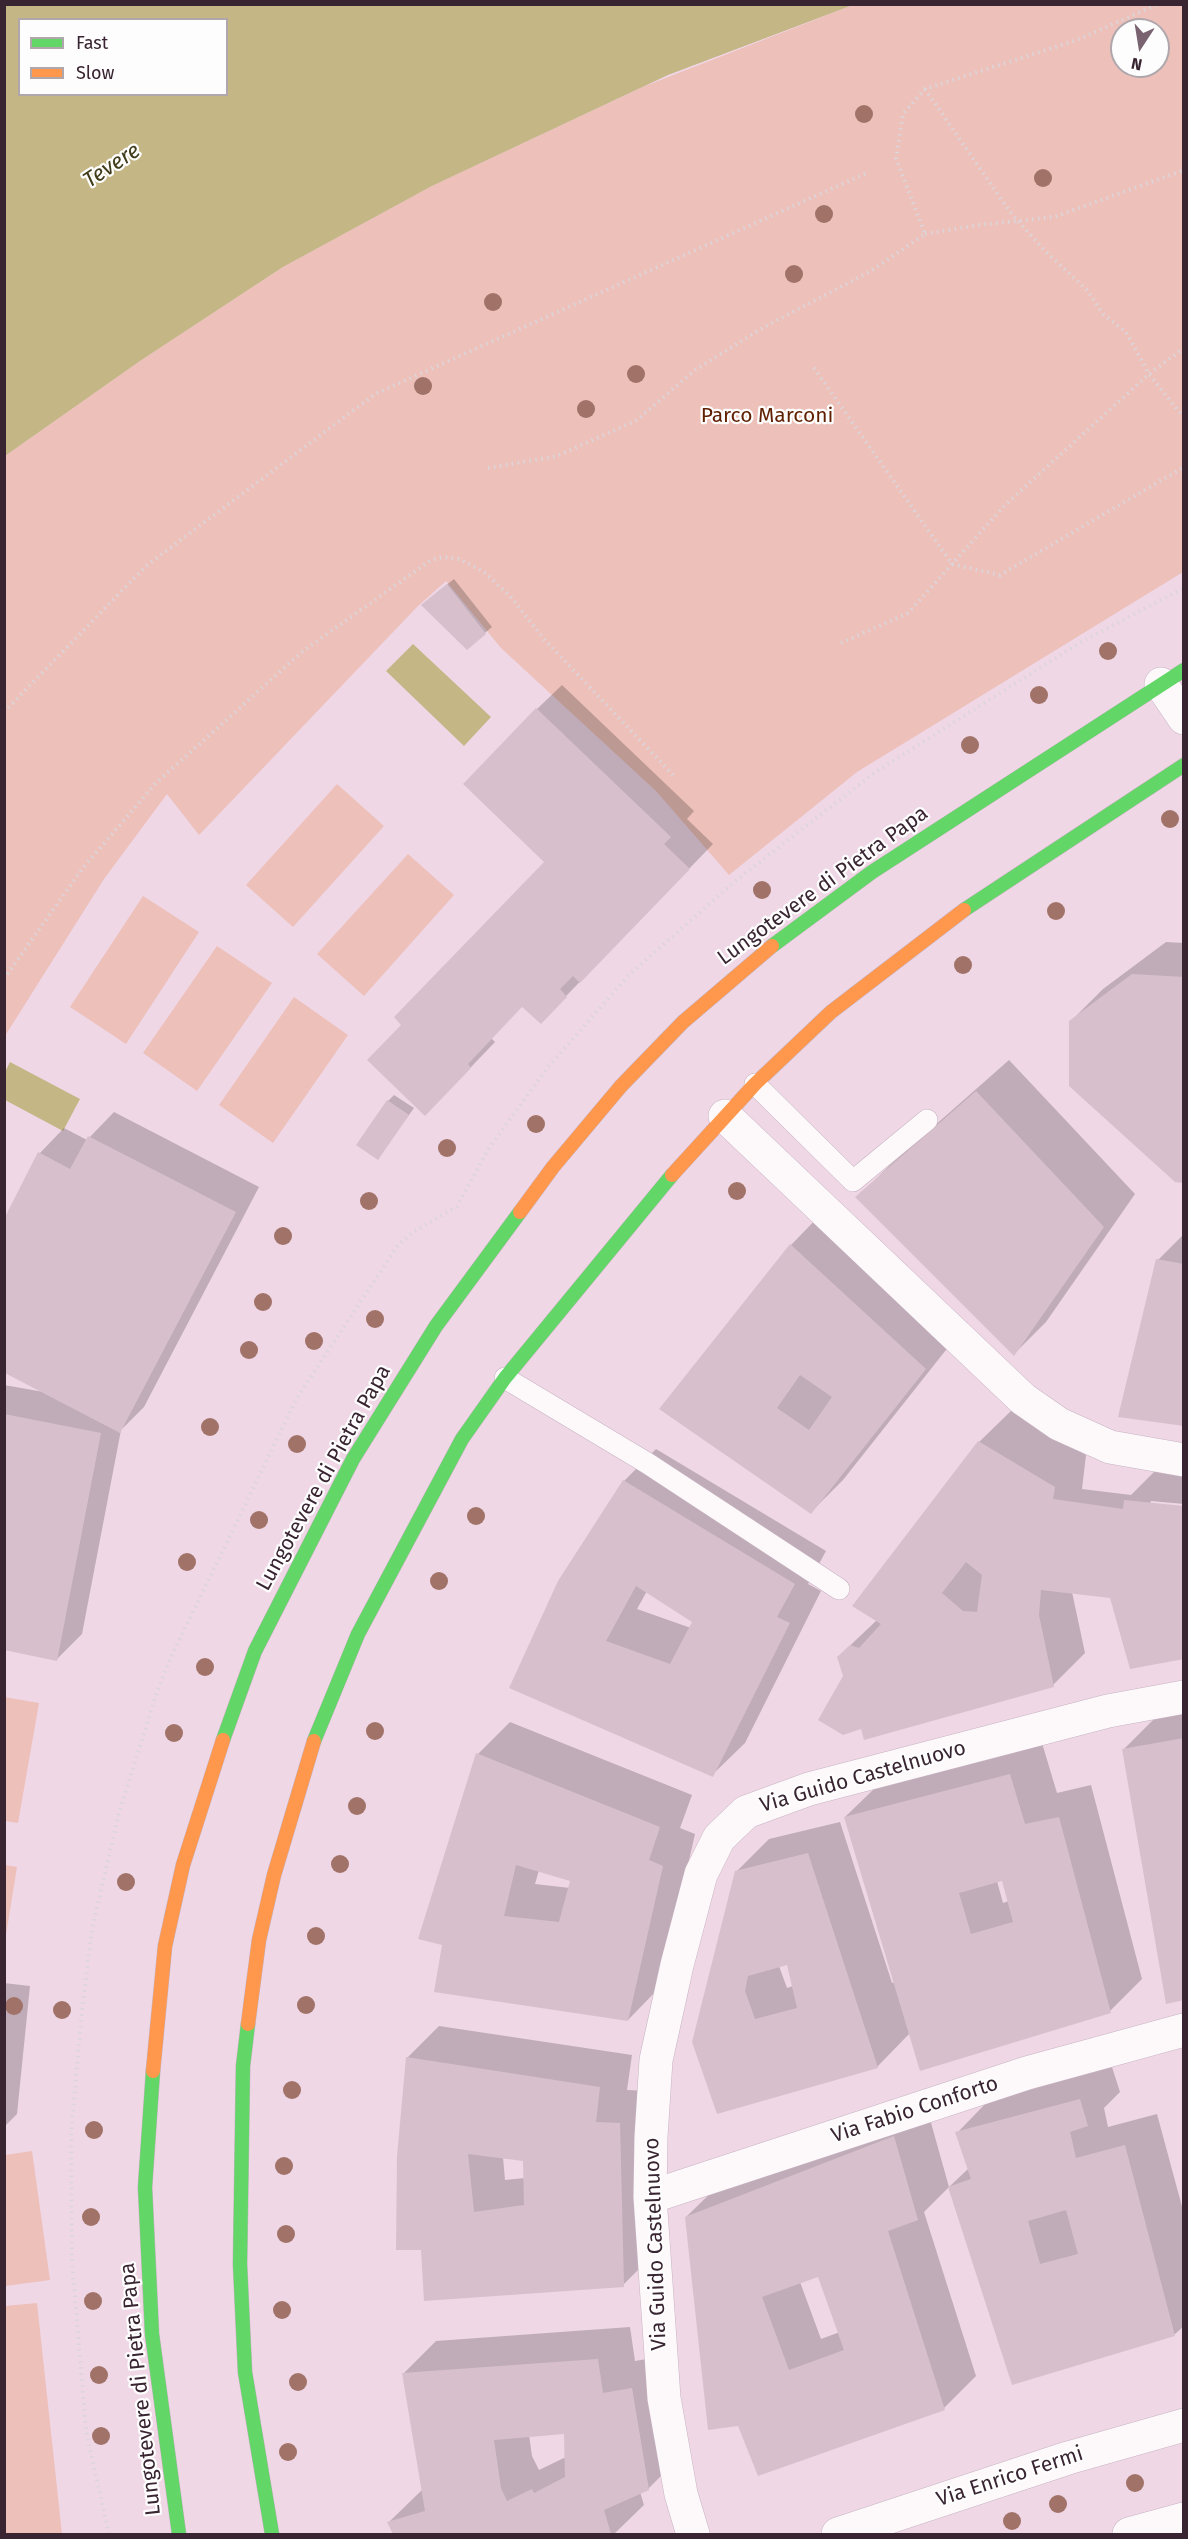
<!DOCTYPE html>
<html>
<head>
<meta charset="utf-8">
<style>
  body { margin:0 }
  #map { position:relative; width:1188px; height:2539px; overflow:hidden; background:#efd7e6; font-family:"Fira Sans",sans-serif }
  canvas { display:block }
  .frame { position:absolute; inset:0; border:6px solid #392532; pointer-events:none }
  .legend { position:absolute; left:18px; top:18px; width:210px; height:78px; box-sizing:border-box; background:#fdfdfd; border:2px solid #afa7ac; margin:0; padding:8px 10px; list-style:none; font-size:18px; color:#392532 }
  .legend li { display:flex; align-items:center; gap:12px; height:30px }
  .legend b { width:30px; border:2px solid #afa7ac }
  .north { position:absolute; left:1110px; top:18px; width:60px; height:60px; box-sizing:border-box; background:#fdfdfd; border:2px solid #afa7ac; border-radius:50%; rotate:192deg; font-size:16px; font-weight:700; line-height:24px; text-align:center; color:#392532 }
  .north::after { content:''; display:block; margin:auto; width:21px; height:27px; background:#796371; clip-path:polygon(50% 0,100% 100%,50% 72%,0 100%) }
</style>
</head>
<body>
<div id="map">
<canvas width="1188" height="2539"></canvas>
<div class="frame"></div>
<ul class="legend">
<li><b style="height:8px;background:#63d668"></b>Fast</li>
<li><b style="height:8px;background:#ff974d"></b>Slow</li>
</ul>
<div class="north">N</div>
</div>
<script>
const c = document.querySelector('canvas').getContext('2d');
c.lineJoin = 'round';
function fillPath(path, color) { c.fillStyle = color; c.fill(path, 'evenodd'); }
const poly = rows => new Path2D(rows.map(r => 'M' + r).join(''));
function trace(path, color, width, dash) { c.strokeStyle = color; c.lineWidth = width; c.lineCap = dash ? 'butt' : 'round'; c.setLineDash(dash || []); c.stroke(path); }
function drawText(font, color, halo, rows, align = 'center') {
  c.font = font + ' "Fira Sans",sans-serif'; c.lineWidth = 4.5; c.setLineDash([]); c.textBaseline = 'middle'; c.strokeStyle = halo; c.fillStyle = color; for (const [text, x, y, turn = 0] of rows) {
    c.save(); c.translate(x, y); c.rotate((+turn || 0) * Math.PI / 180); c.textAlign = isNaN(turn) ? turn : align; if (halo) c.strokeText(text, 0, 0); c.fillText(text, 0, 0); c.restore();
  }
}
fillPath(poly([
  [853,5,1183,5,1183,572,857,772,729,875,656,791,501,648,446,581,417,607,199,835,167,794,104,879,5,1036,5,456,140,361,283,267,432,186,645,86],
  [1122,30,1158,30,1158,66,1122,66],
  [337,784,384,826,293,927,246,885],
  [408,854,454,895,364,996,317,954],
  [143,896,199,932,126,1044,70,1007],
  [217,946,272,983,197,1091,143,1053],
  [294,997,348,1035,273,1143,219,1105],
  [4,1697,39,1703,18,1823,5,1821],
  [5,1865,17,1867,5,1941,4,1865],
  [32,2151,50,2280,5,2286,5,2155],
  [37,2303,62,2534,5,2534,5,2306]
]), '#edc0ba');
fillPath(poly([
  [9,4,853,4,853,5,668,75,432,186,283,267,140,361,5,456,4,7],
  [20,20,226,20,226,94,20,94],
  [413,644,491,717,464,746,386,671],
  [10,1062,80,1099,63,1131,5,1100,5,1072]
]), '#c5b686');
fillPath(poly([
  [454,579,492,627,467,648,429,599],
  [562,685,694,811,687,819,713,844,541,1022,523,1005,491,1038,495,1042,450,1089,403,1025,546,862,537,709],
  [1166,942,1184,943,1184,1181,1071,1021,1103,989],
  [1009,1060,1135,1194,1046,1322,1014,1354,858,1197,890,1165],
  [394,1095,414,1108,378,1158,388,1101],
  [114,1112,259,1187,144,1407,121,1430,82,1634,57,1659,4,1649,4,1385,44,1392,4,1372,4,1220,40,1153,64,1128,87,1140],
  [823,1212,957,1336,843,1480,811,1512,661,1409,791,1245],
  [1184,1234,1184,1425,1158,1260],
  [1012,1410,1086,1455,1082,1489,1131,1495,1158,1468,1184,1471,1184,1504,1151,1501,1111,1597,1072,1592,1085,1653,1053,1685,845,1676,838,1657,877,1620,979,1442],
  [656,1449,826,1551,808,1584,821,1591,745,1743,712,1775,511,1687,624,1481],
  [647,1591,694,1621,691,1628,637,1609],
  [1184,1712,1184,1999,1124,1749,1156,1717],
  [510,1722,692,1795,680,1828,695,1834,660,1987,628,2020,444,1944,478,1754],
  [539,1870,572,1880,570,1888,535,1884],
  [1042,1743,1057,1793,1091,1785,1142,1979,1110,2011,910,2033,877,2067,718,2112,737,1871,769,1839,840,1822,892,1983,895,1982,845,1817,878,1785],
  [1003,1879,1009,1901,1003,1903,997,1881],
  [788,1963,793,1986,787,1988,779,1966],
  [4,1983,30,1986,17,2114,4,2127],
  [439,2026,632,2055,627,2090,651,2091,655,2253,623,2285,426,2299,407,2058],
  [503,2157,525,2160,525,2178,505,2180],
  [1112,2067,1120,2092,1104,2108,1108,2127,1157,2114,1184,2214,1184,2326,1175,2334,1013,2383,949,2187,969,2168,957,2133,989,2100],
  [926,2105,949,2187,924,2212,976,2376,944,2408,739,2425,686,2217,719,2185],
  [819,2275,840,2332,821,2339,800,2282],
  [630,2327,635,2361,664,2356,680,2457,648,2489,640,2492,644,2505,614,2534,395,2534,389,2522,423,2489,404,2373,436,2341],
  [565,2432,566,2457,539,2470,532,2456,529,2435]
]), '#0003');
fillPath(poly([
  [447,584,486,634,467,650,421,605],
  [536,708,671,837,664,844,690,869,580,983,573,976,560,989,567,997,541,1024,522,1007,468,1064,471,1068,425,1116,367,1060,401,1025,394,1017,544,862,463,784],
  [1132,974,1184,977,1184,1183,1175,1182,1069,1086,1069,1021],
  [976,1091,1104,1227,1014,1356,855,1197],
  [387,1100,409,1115,378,1160,356,1145],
  [88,1136,236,1212,120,1433,5,1373,5,1217,38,1152,70,1169],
  [790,1244,926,1369,811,1514,659,1409],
  [800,1375,832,1397,809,1430,777,1408],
  [1156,1259,1184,1264,1184,1426,1118,1417],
  [4,1414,101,1433,57,1661,4,1650],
  [978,1441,1055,1487,1053,1499,1123,1509,1124,1500,1184,1506,1184,1659,1130,1669,1110,1598,1041,1590,1039,1615,1054,1687,864,1740,861,1729,843,1735,818,1720,843,1676,837,1657,850,1645,859,1648,881,1624,852,1606],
  [966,1562,982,1575,977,1612,963,1611,942,1593],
  [623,1480,795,1584,777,1617,790,1623,713,1777,509,1688,558,1581],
  [636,1586,692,1622,670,1664,606,1641],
  [1184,1738,1184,2000,1166,2004,1122,1749],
  [476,1753,660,1827,649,1860,663,1866,628,2021,434,1992,442,1945,418,1939],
  [516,1865,570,1881,559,1922,504,1916],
  [1010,1774,1025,1824,1059,1817,1111,2013,920,2071,844,1817],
  [1002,1881,1013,1922,971,1934,959,1893],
  [808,1853,878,2068,717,2114,692,2042,735,1871],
  [787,1965,797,2008,755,2019,745,1991,748,1976],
  [406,2057,600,2087,596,2122,620,2123,624,2287,424,2301,421,2250,396,2250,397,2156],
  [468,2154,523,2161,524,2205,474,2212],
  [1080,2099,1088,2126,1070,2132,1076,2158,1125,2145,1175,2336,1012,2385,948,2187,971,2179,955,2132],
  [1066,2210,1078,2254,1040,2264,1028,2221],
  [894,2136,918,2220,888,2231,945,2410,758,2476,738,2426,708,2430,685,2217],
  [818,2277,844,2350,789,2370,762,2297],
  [598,2359,603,2393,632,2388,649,2490,604,2510,611,2534,393,2534,387,2522,425,2511,402,2373],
  [564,2434,565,2477,534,2493,532,2489,507,2501,501,2488,494,2440]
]), '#d7c0cb');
const lane = poly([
  [755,1084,853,1181,927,1120],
  [505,1378,647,1463,839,1589]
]);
const street = poly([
  [1161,684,1184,718],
  [725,1116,1023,1399,1059,1424,1110,1447,1184,1460],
  [650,2197,1027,2073,1184,2030],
  [693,2534,681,2494,664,2398,650,2197,651,2137,656,2060,677,1965,701,1874,719,1838,746,1812,809,1789,1108,1711,1184,1697],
  [838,2534,1068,2458,1184,2425],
  [1129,2534,1184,2519]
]);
const fast = poly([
  [964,910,1184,765],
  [772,946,872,872,1184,670],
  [223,1740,255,1651,353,1459,436,1326,520,1212],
  [314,1741,358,1634,462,1439,505,1378,672,1175],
  [248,2024,243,2066,240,2264,245,2372,272,2534],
  [153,2071,145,2187,152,2334,179,2534]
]);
const slow = poly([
  [672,1175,755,1084,831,1012,964,910],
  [520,1212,553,1167,621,1086,683,1022,772,946],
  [248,2024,259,1940,274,1875,314,1741],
  [153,2071,165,1946,183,1865,223,1740]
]);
trace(lane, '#c7b3c0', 22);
trace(street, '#c7b3c0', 34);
trace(fast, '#c7b3c0', 15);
trace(slow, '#c7b3c0', 15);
trace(poly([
  [925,89,1010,212,1045,251,1088,291,1103,314,1126,332,1149,374,1184,418],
  [925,234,979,225,1054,217,1184,170],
  [814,368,952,564,1000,575,1184,467],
  [488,468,557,456,637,420,695,370,764,327,871,271,925,234,896,158,903,114,925,89,1077,40,1158,4],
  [841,643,908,613,1005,505,1149,374,1184,348],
  [4,712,146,566,375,394,869,172],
  [4,979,82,869,155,784,303,651,431,560,443,557,459,559,483,571,510,596,544,639,674,776],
  [109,2534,86,2431,72,2260,71,2134,82,2010,92,1929,119,1813,158,1689,171,1657,297,1398,398,1245,412,1233,457,1206,489,1148,548,1067,628,976,734,882,877,771,1081,642,1184,588]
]), '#dcd5da', 4, [1.5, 4.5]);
trace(lane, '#fdf9fb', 21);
trace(street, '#fdf9fb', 33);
trace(fast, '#63d668', 14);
trace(slow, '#ff974d', 14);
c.fillStyle = '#a07268';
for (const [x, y] of [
  [864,114],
  [1043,178],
  [824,214],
  [794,274],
  [493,302],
  [636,374],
  [423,386],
  [586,409],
  [1108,651],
  [1039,695],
  [970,745],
  [1170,819],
  [762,890],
  [1056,911],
  [963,965],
  [536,1124],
  [447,1148],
  [737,1191],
  [369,1201],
  [283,1236],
  [263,1302],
  [375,1319],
  [314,1341],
  [249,1350],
  [210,1427],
  [297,1444],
  [476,1516],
  [259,1520],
  [187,1562],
  [439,1581],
  [205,1667],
  [375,1731],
  [174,1733],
  [357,1806],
  [340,1864],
  [126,1882],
  [316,1936],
  [306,2005],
  [14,2006],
  [62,2010],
  [292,2090],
  [94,2130],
  [284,2166],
  [91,2217],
  [286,2234],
  [93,2301],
  [282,2310],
  [99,2375],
  [298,2382],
  [101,2436],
  [288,2452],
  [1135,2483],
  [1058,2504],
  [1012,2521]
]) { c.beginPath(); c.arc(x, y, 9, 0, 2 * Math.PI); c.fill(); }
drawText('21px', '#601f01', '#fdfdfd', [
  ["Parco Marconi",767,416]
]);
drawText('21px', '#392532', '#fdfdfd', [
  ["Lungotevere di Pietra Papa",823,886,-36],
  ["Lungotevere di Pietra Papa",324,1478,-61],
  ["Via Guido Castelnuovo",863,1777,-16],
  ["Via Fabio Conforto",915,2110,-18],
  ["Via Guido Castelnuovo",656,2244,-92],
  ["Lungotevere di Pietra Papa",141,2389,-96],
  ["Via Enrico Fermi",1010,2477,-18]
]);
drawText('italic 22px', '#413c1a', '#fdfdfd', [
  ["Tevere",112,166,-33]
]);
</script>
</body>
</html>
